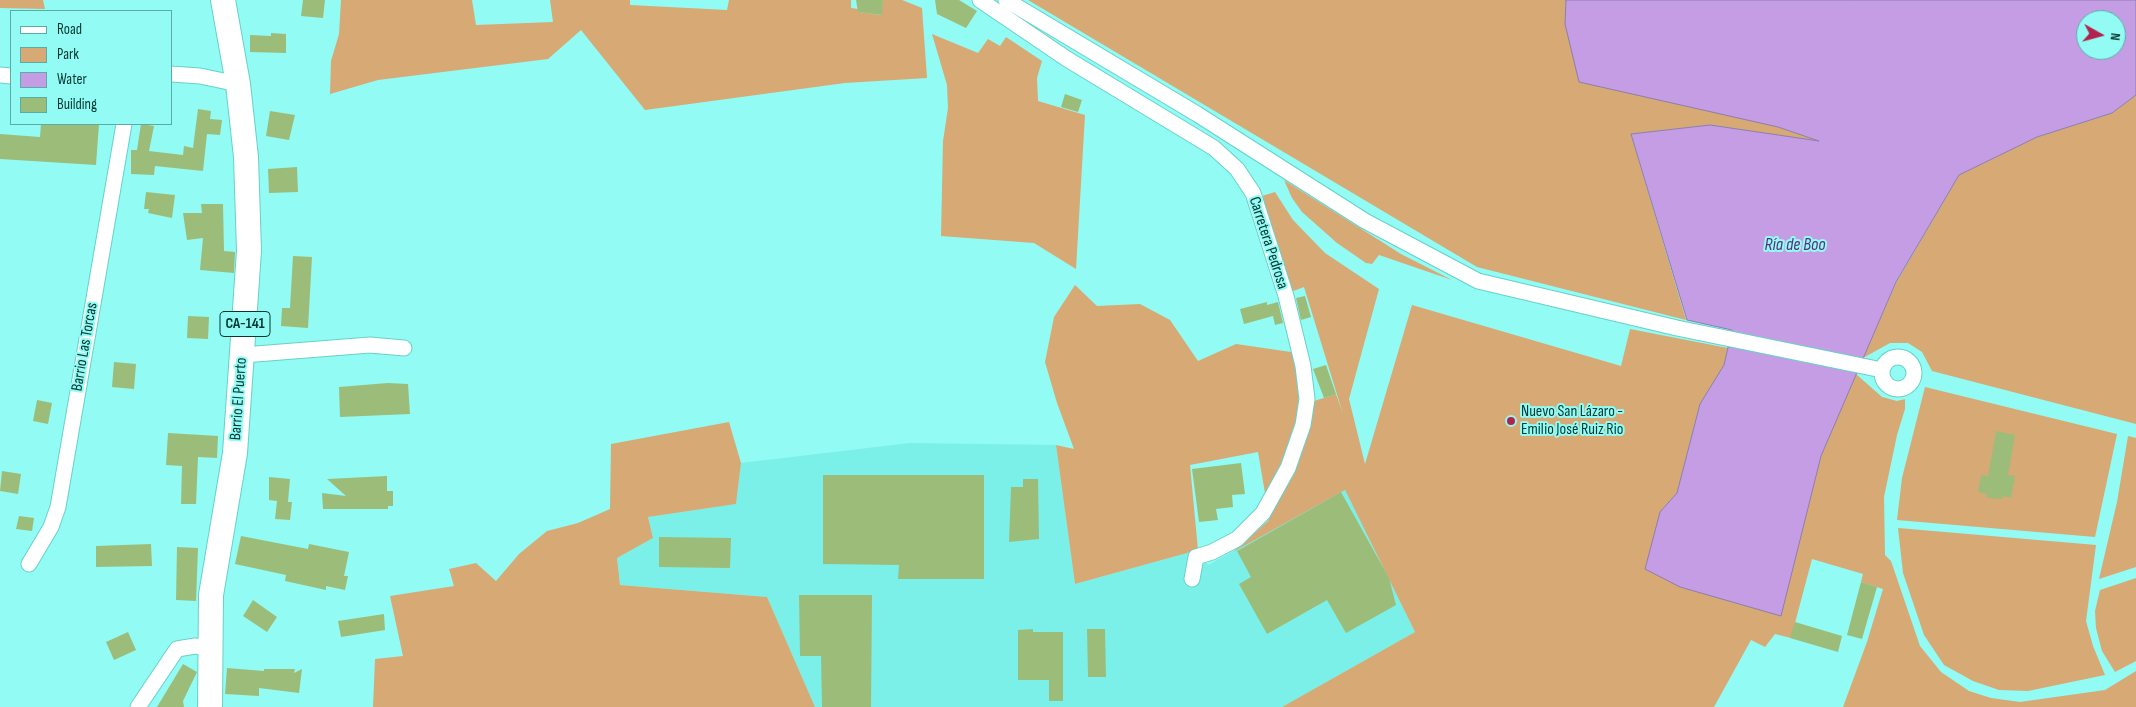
<!DOCTYPE html>
<html>
<head>
<meta charset="utf-8">
<style>
  body { margin:0 }
  #map { position:relative; width:2136px; height:707px; overflow:hidden; background:#92fbf3; font-family:"Sofia Sans Condensed",sans-serif }
  canvas { display:block }
  .legend { position:absolute; left:10px; top:10px; width:162px; height:115px; box-sizing:border-box; background:#92fbf3; border:1px solid #5aada7; margin:0; padding:6px 9px; list-style:none; font-size:15px; color:#053734 }
  .legend li { display:flex; align-items:center; gap:10px; height:25px }
  .legend b { width:25px; border:1px solid #5aada7 }
  .north { position:absolute; left:2076px; top:10px; width:50px; height:50px; box-sizing:border-box; background:#92fbf3; border:1px solid #5aada7; border-radius:50%; rotate:97deg; font-size:14px; font-weight:700; line-height:20px; text-align:center; color:#053734 }
  .north::after { content:''; display:block; margin:auto; width:18px; height:22px; background:#b3224e; clip-path:polygon(50% 0,100% 100%,50% 72%,0 100%) }
</style>
</head>
<body>
<div id="map">
<canvas width="2136" height="707"></canvas>
<ul class="legend">
<li><b style="height:6px;background:#fff"></b>Road</li>
<li><b style="height:14px;background:#d7a975"></b>Park</li>
<li><b style="height:14px;background:#c59de4"></b>Water</li>
<li><b style="height:14px;background:#9cbd79"></b>Building</li>
</ul>
<div class="north">N</div>
</div>
<script>
const c = document.querySelector('canvas').getContext('2d');
c.lineJoin = 'round';
function fillPath(path, color) { c.fillStyle = color; c.fill(path, 'evenodd'); }
const poly = rows => new Path2D(rows.map(r => 'M' + r).join(''));
function trace(path, color, width, dash) { c.strokeStyle = color; c.lineWidth = width; c.lineCap = dash ? 'butt' : 'round'; c.setLineDash(dash || []); c.stroke(path); }
function drawText(font, color, halo, rows, align = 'center') {
  c.font = font + ' "Sofia Sans Condensed",sans-serif'; c.lineWidth = 4; c.setLineDash([]); c.textBaseline = 'middle'; c.strokeStyle = halo; c.fillStyle = color; for (const [text, x, y, turn = 0] of rows) {
    c.save(); c.translate(x, y); c.rotate((+turn || 0) * Math.PI / 180); c.textAlign = isNaN(turn) ? turn : align; if (halo) c.strokeText(text, 0, 0); c.fillText(text, 0, 0); c.restore();
  }
}
fillPath(poly([
  [910,443,1056,445,1075,584,1198,550,1208,565,1345,490,1415,632,1282,707,815,707,767,597,620,585,617,558,653,538,648,517,736,504,741,463]
]), '#7bf0e8');
fillPath(poly([
  [0,0,43,0,45,9,0,8],
  [341,0,472,0,476,25,553,22,550,0,630,0,630,5,727,10,729,0,851,0,851,8,858,9,859,12,881,15,883,0,902,0,922,8,927,78,845,83,645,110,581,30,548,59,378,80,330,94,331,61,339,34],
  [1028,0,1566,0,1565,24,1778,127,1823,142,1710,125,1631,134,1686,320,1477,267],
  [932,34,978,53,988,39,1000,46,1006,37,1042,61,1037,78,1038,101,1085,115,1076,269,1034,243,941,236,943,141,948,108,947,85],
  [2136,95,2136,424,1932,371,1922,352,1908,343,1890,343,1863,358,1896,283,1959,175,2037,137,2112,113],
  [1284,180,1401,254,1452,280,1379,255,1372,264,1366,263,1337,243,1302,212,1292,198],
  [1275,192,1293,220,1325,253,1379,289,1349,399,1365,464,1412,305,1621,366,1630,329,1728,348,1724,365,1700,404,1677,493,1660,512,1780,616,1821,456,1856,374,1882,397,1897,401,1905,399,1905,409,1897,435,1884,497,1885,555,1891,561,1920,646,1941,672,1969,691,1991,698,2020,702,2105,690,2136,671,2136,707,1843,707,1867,642,1883,589,1861,582,1863,574,1812,559,1791,638,1775,634,1765,647,1751,640,1714,707,1282,707,1415,632,1345,490,1233,552,1268,521,1283,491,1311,402,1336,394,1343,414,1304,287,1288,293,1259,197],
  [1075,285,1097,306,1140,304,1170,320,1198,361,1236,344,1291,352,1301,378,1293,446,1266,499,1258,452,1190,465,1198,550,1075,584,1056,445,1074,449,1057,403,1045,362,1054,317],
  [1925,387,2117,434,2095,537,1897,520,1902,478],
  [729,422,741,463,736,504,648,517,653,538,617,558,620,585,767,597,815,707,373,707,375,659,403,656,390,596,454,586,449,569,476,563,496,581,519,554,547,531,578,523,610,509,611,444],
  [2128,436,2136,438,2136,567,2099,579,2117,502],
  [1898,528,2096,545,2086,621,2093,646,2105,675,2028,691,1999,690,1973,681,1944,665,1924,635,1903,573],
  [2136,578,2136,661,2115,672,2102,651,2096,628,2095,611,2100,590]
]), '#d7a975');
const water = poly([
  [1566,0,2136,0,2136,95,2112,113,2037,137,1959,175,1896,282,1821,456,1781,616,1680,587,1645,569,1660,512,1677,493,1700,404,1724,365,1732,330,1687,320,1631,134,1710,125,1819,141,1778,127,1579,82,1565,24,1566,0],
  [2086,20,2116,20,2116,50,2086,50,2086,20]
]);
fillPath(water, '#c59de4');
trace(water, '#8b7eaf', 1);
fillPath(poly([
  [303,0,325,0,323,18,301,16],
  [856,0,883,0,882,15,858,12],
  [935,0,959,0,977,11,966,28,937,14],
  [271,33,286,34,286,53,250,52,250,35,271,36],
  [1065,94,1082,100,1078,112,1061,107],
  [198,109,211,111,210,119,222,120,220,135,207,134,203,171,155,166,154,175,131,174,131,150,137,150,141,124,154,126,149,151,183,155,184,146,193,148],
  [270,111,295,115,289,140,266,136],
  [41,124,99,124,96,165,0,159,0,134,40,137],
  [297,167,298,192,269,193,268,169],
  [146,192,175,195,172,218,148,213,149,209,144,209],
  [201,204,223,204,224,251,235,252,234,273,200,270,203,238,187,240,183,213,202,213],
  [293,256,312,257,308,328,281,326,282,308,290,308],
  [1305,296,1311,317,1301,320,1296,298],
  [1267,302,1267,305,1278,302,1283,323,1275,325,1273,316,1244,324,1240,309],
  [188,316,209,317,208,339,187,338],
  [114,362,136,364,134,389,112,387],
  [1326,365,1336,394,1324,398,1313,369],
  [388,383,408,384,410,414,340,417,339,387],
  [37,400,52,403,48,424,33,421],
  [1996,431,2015,435,2008,475,2015,476,2011,498,2002,496,2002,499,1989,498,1986,497,1987,494,1978,492,1981,475,1988,476],
  [168,433,218,436,217,458,198,457,196,504,181,504,182,466,166,465],
  [1241,463,1245,494,1232,495,1233,507,1216,509,1218,520,1199,522,1192,469],
  [2,471,21,474,18,494,0,491],
  [823,475,984,475,984,579,898,579,899,565,823,564],
  [387,476,387,491,393,491,393,506,388,506,388,509,323,509,322,493,346,496,327,479],
  [269,477,290,479,288,502,285,502,292,502,290,520,275,519,277,501,269,500],
  [1023,479,1038,479,1039,539,1009,542,1011,487,1023,487],
  [1341,492,1389,578,1396,605,1346,633,1327,600,1267,634,1239,584,1251,577,1237,551],
  [19,516,34,518,32,531,16,529],
  [241,536,308,549,309,544,349,552,344,576,348,576,345,590,326,586,326,590,285,581,286,575,235,564],
  [659,537,731,538,730,568,659,567],
  [151,544,152,566,96,567,96,546],
  [177,547,198,548,196,601,176,600],
  [1861,582,1877,587,1862,639,1847,635],
  [799,595,872,595,871,707,822,707,821,656,800,656],
  [253,600,277,617,267,632,243,616],
  [384,614,385,630,341,637,338,621],
  [1795,622,1842,636,1838,652,1790,638],
  [1033,629,1033,632,1063,632,1063,701,1049,701,1049,680,1018,680,1018,630],
  [1087,629,1105,629,1106,677,1088,677],
  [128,632,136,650,114,660,106,642],
  [183,664,197,672,183,701,184,707,157,707],
  [227,668,264,671,264,669,295,669,294,673,302,669,299,693,259,688,259,696,225,694]
]), '#9cbd79');
const street = poly([
  [980,0,1067,59,1214,148,1237,169,1253,193,1286,296,1303,366,1307,399,1303,425,1288,468,1263,513,1237,539,1212,552,1196,557,1192,579],
  [1006,0,1197,114,1365,221,1478,281,1677,328,1882,370],
  [171,74,200,76,238,84],
  [0,75,11,76],
  [243,355,370,345,404,348],
  '1882 373a16 16 0 1 1 32 0a16 16 0 1 1-32 0Z',
  [29,564,51,527,58,507,124,124],
  [138,707,177,649,195,646,209,648]
]);
const primary = poly([
  [210,707,211,595,235,453,249,251,246,157,238,84,223,0]
]);
trace(street, '#67d1ca', 17);
trace(primary, '#67d1ca', 26);
trace(street, '#fff', 15);
trace(primary, '#fff', 24);
for (const [x, y, r, color] of [
  [1511,421,5,"#b3224e"]
]) { const dot = new Path2D(); dot.arc(x, y, r, 0, 2 * Math.PI); c.fillStyle = color; c.fill(dot); trace(dot, '#92fbf3', 2); }
for (const [x, y, w] of [
  [245,324,50]
]) { const box = new Path2D(); box.roundRect(x - w / 2, y - 12.5, w, 25, 4); c.fillStyle = '#92fbf3'; c.fill(box); trace(box, '#053734', 1); }
drawText('bold 15px', '#053734', null, [
  ["CA-141",245,324]
]);
drawText('16px', '#053734', '#92fbf3', [
  ["Carretera Pedrosa",1268,243,72],
  ["Barrio Las Torcas",85,347,-80],
  ["Barrio El Puerto",239,399,-86]
]);
drawText('16px', '#053734', '#92fbf3', [
  ["Nuevo San Lázaro -",1521,412],
  ["Emilio José Ruiz Rio",1521,430]
], 'left');
drawText('italic 18px', '#5f2c7f', '#92fbf3', [
  ["Ría de Boo",1795,245]
]);
</script>
</body>
</html>
